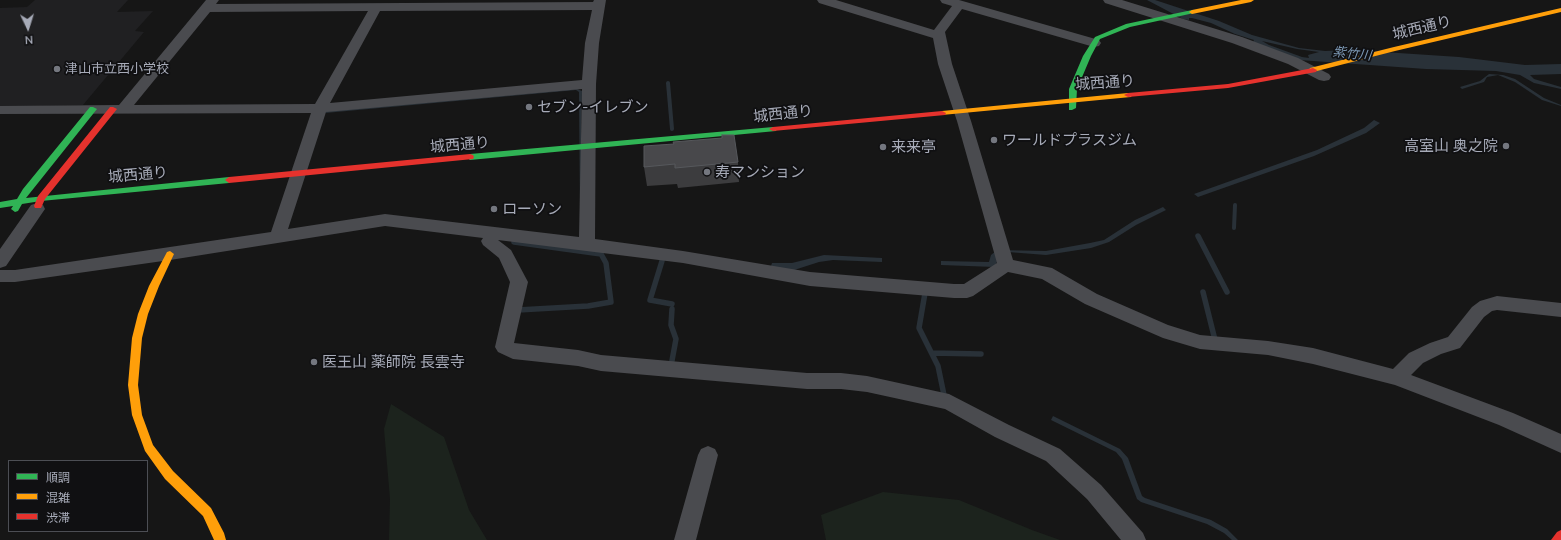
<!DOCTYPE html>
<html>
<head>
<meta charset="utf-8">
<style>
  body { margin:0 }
  #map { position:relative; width:1561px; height:540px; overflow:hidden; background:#161616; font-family:Mulish,"Noto Sans JP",sans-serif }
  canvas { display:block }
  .legend { position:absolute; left:8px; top:460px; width:140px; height:72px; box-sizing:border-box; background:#101012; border:1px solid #4c4e54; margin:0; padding:5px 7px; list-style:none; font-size:12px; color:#a7abb8 }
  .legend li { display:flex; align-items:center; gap:8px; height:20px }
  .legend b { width:20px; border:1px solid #4c4e54 }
  .north { position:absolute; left:8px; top:8px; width:40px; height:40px; -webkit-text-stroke:3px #101012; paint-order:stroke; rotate:176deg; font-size:11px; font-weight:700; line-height:16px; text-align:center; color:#a7abb8 }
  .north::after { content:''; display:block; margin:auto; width:14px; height:18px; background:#a7abb8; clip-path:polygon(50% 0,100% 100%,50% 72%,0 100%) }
</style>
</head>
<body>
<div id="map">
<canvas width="1561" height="540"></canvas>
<ul class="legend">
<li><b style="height:5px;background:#30b455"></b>順調</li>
<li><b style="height:5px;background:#ff9f0a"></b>混雑</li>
<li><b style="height:5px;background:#e5322d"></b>渋滞</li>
</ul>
<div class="north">N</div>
</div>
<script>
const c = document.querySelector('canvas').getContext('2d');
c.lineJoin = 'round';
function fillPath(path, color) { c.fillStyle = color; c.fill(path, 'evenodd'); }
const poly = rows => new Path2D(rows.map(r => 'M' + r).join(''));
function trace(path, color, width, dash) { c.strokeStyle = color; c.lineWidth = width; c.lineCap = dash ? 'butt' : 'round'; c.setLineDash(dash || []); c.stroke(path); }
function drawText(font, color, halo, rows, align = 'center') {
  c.font = font + ' Mulish,"Noto Sans JP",sans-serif'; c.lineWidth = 3.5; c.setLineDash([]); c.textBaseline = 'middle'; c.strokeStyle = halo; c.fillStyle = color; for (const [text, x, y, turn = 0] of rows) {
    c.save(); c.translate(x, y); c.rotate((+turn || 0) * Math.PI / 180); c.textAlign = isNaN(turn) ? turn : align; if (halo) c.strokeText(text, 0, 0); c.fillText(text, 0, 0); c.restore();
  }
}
fillPath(poly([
  [35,0,128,0,117,12,153,11,135,31,144,32,83,105,0,107,0,8,27,7]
]), '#202022');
fillPath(poly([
  [391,404,444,437,469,510,487,540,389,540,390,499,384,429],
  [883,492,959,500,1032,530,1060,540,826,540,821,515]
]), '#1c231d');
fillPath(poly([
  [1147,0,1155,0,1219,21,1252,35,1299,48,1325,51,1353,50,1459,57,1525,65,1561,64,1561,74,1530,75,1534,79,1561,87,1561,89,1534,83,1520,75,1496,71,1426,69,1299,60,1252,44,1254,40,1235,34,1211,23,1192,18,1189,18,1189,20,1183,19],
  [1262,41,1297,49,1319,52,1308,55,1309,58,1302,57,1269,45],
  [1489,74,1503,75,1515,79,1544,98,1561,105,1561,106,1542,100,1515,82,1498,75,1487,77,1484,82,1462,89,1460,87,1480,81],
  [577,89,582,91,581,137,583,172,580,212,579,92,576,90,325,113,327,111],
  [1374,120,1380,123,1366,133,1314,156,1198,197,1194,194,1317,150,1364,128],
  [1163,207,1166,210,1136,225,1109,242,1091,248,1046,255,1008,252,998,259,995,267,941,265,941,261,989,262,991,255,997,250,1046,251,1090,243,1104,240,1135,220],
  [824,255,882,258,882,262,833,260,819,262,791,271,770,269,772,263,792,263],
  [1053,416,1120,449,1128,458,1142,496,1145,498,1211,520,1227,529,1238,540,1232,540,1224,533,1207,524,1141,502,1137,499,1122,459,1116,452,1051,420]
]), '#293138');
trace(poly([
  [668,83,672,129],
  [1234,228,1235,205]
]), '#293138', 4);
trace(poly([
  [1198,236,1227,292],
  [514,242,601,254,606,263,611,302,588,306,518,310],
  [662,261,650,300,672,304],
  [1203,292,1215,340],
  [925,293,919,328,938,366,944,395],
  [932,353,981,354],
  [671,366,676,339,671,325,672,309]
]), '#293138', 5.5);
fillPath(poly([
  [206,0,219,0,216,4,593,2,594,0,606,0,599,43,596,84,595,239,683,251,810,272,954,284,964,284,997,263,957,121,938,64,933,38,819,3,817,0,836,0,934,30,952,6,942,3,940,0,959,0,1099,40,1101,43,1099,46,1094,47,962,9,945,32,952,64,971,121,1013,260,1052,268,1097,294,1168,325,1200,335,1268,341,1313,348,1393,369,1409,353,1430,343,1448,337,1472,307,1480,301,1497,296,1561,303,1561,317,1497,310,1492,311,1484,317,1460,348,1441,354,1423,363,1411,375,1513,413,1561,434,1561,453,1499,425,1395,385,1313,364,1268,355,1200,349,1163,338,1085,304,1042,279,1008,272,973,296,967,298,954,298,810,286,683,263,498,240,511,250,528,282,514,343,578,350,601,355,807,373,841,373,867,376,949,394,1009,425,1060,449,1101,485,1143,533,1146,540,1121,540,1087,499,1046,461,995,437,945,409,867,392,841,389,807,389,601,371,578,366,513,359,498,352,495,347,510,282,499,258,483,245,481,241,483,238,385,226,170,260,15,282,0,282,0,270,15,270,271,232,311,113,0,114,0,106,119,105,206,0],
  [592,10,585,43,582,80,330,103,380,11,592,10],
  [368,11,315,104,134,105,210,12,368,11],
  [582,89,579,237,385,214,288,229,326,112,582,89],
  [1103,0,1122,0,1242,37,1298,58,1329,74,1331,77,1329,80,1324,81,1319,80,1288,64,1232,43,1105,3,1103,0],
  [37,203,43,205,45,209,6,266,0,268,0,249,31,205,37,203],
  [708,446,715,449,718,455,696,540,674,540,698,455,701,449,708,446]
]), '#4a4b4f');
fillPath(poly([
  [1192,10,1194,11,1194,13,1130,27,1100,39,1091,56,1077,89,1076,108,1072,110,1069,110,1069,89,1083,56,1095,37,1126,24,1192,10],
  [90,107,93,107,97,109,26,198,229,177,233,180,229,183,41,201,22,204,18,211,15,212,11,209,13,206,0,208,0,202,17,199,23,189,90,107],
  [773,127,776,127,777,129,776,131,470,160,466,157,470,154,773,127]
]), '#30b455');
fillPath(poly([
  [1241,0,1254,0,1251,2,1192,14,1189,12,1192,10,1241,0],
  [1561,8,1561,12,1395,51,1313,72,1309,70,1310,68,1394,47,1561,8],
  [1128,93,1132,95,1131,97,942,115,938,113,942,111,1128,93],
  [170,251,174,254,159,286,148,314,142,338,138,385,142,415,153,445,173,471,211,508,224,533,226,540,214,540,203,516,165,479,145,451,132,415,128,385,132,338,138,314,149,286,167,252,170,251]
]), '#ff9f0a');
fillPath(poly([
  [1313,68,1317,70,1316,72,1228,88,1128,97,1124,95,1128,93,1228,84,1313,68],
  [110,107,113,107,117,109,45,199,41,208,35,208,34,206,38,196,110,107],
  [942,111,946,113,945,115,773,131,769,129,773,127,942,111],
  [470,154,473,155,474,157,473,159,229,183,225,180,229,177,470,154],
  [1561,530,1561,540,1551,540,1557,532,1561,530]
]), '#e5322d');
fillPath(poly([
  [644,146,738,162,739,182,678,188,677,184,647,186,644,167]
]), '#3c3c3e');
const building = poly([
  [722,135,734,135,738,162,675,168,675,164,644,167,644,146,674,144,673,142,722,138,722,135]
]);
fillPath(building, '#48484b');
trace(building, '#56585c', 1);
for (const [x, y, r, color] of [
  [57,69,4,"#74777f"],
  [529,107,4,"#74777f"],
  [994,140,4,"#74777f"],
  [1506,146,4,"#74777f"],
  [883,147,4,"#74777f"],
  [707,172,4,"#74777f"],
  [494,209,4,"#74777f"],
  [314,362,4,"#74777f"]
]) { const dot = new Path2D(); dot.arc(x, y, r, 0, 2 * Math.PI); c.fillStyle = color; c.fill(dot); trace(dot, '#101012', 1.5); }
drawText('italic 13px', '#7c98b4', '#101012', [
  ["紫竹川",1352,54,6]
]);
drawText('13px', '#a7abb8', '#101012', [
  ["津山市立西小学校",65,69]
], 'left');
drawText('15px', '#a7abb8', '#101012', [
  ["城西通り",1422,28,-13],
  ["城西通り",1105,83,-4],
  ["城西通り",783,114,-6],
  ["城西通り",460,145,-5],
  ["城西通り",138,175,-5]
]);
drawText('15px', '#a7abb8', '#101012', [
  ["セブン-イレブン",537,107],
  ["ワールドプラスジム",1002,140],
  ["高室山 奥之院",1498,146,"right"],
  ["来来亭",891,147],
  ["寿マンション",715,172],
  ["ローソン",502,209],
  ["医王山 薬師院 長雲寺",322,362]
], 'left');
</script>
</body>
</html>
